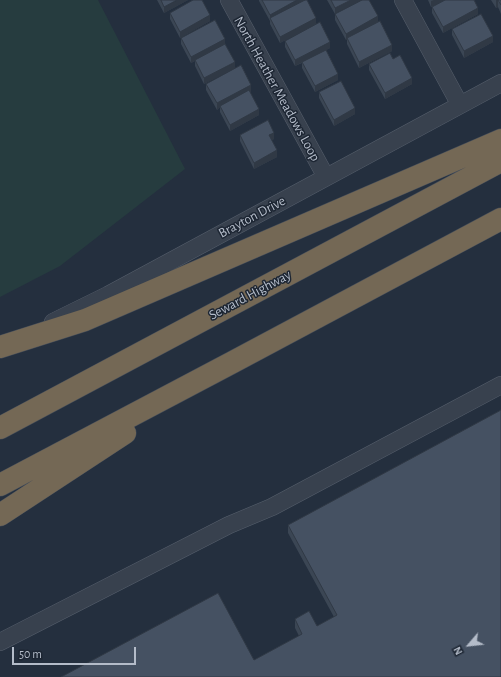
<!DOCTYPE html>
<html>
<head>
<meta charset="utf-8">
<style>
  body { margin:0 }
  #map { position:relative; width:501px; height:677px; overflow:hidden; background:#242f3e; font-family:"Alegreya Sans",sans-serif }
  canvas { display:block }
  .north { position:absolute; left:449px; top:625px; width:40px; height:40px; -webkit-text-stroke:3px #1d2633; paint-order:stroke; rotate:242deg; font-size:11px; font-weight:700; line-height:16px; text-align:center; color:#b4bcc9 }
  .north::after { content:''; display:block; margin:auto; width:14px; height:18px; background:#b4bcc9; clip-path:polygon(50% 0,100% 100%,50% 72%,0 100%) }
  .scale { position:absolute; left:12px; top:647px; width:124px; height:18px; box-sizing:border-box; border:2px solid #b4bcc9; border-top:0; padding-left:5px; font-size:12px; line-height:14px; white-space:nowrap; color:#b4bcc9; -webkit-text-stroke:3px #1d2633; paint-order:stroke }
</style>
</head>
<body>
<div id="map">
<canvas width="501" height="677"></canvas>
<div class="north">N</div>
<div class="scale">50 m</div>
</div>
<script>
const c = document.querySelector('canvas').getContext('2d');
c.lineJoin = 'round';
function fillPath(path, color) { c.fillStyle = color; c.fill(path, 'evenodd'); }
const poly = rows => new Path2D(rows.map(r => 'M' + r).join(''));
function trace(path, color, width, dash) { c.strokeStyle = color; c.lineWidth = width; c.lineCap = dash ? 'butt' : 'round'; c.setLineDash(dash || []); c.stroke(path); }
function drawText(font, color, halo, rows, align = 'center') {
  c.font = font + ' "Alegreya Sans",sans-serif'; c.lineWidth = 3; c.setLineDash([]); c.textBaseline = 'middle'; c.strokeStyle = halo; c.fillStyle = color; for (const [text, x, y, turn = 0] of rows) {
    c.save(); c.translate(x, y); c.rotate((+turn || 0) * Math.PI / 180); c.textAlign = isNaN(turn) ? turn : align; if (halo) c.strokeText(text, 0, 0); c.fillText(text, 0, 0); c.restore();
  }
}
fillPath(poly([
  [0,0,98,0,185,169,60,266,0,297]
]), '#263c3f');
const minor = poly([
  [229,0,326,177],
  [403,0,460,105],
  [53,322,108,295,501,83],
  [0,642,229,525,272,507,501,385]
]);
const highway = poly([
  [0,347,85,320,501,140],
  [0,428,501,161],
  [0,485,233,362,501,219],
  [0,515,125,433]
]);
trace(minor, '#565f6c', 18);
trace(highway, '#434c59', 23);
trace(minor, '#38414e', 17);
trace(highway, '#746855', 22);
fillPath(poly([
  [157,0,188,0,164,13],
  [259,0,304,0,316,24,280,43,270,24,270,21,259,1],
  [327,0,362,0,335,14],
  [428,0,474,0,478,14,443,33,432,13,432,7,431,7],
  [491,0,501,0,501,14,498,7,496,8],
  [170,13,210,21,180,38,170,19],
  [335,14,378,22,392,51,359,68,347,44,347,39,346,40,335,20],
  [452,29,493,42,464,58,452,35],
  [181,38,225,44,235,68,204,84,195,66,195,61,191,63,181,44],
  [285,41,330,48,326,50,338,80,315,92,302,68,302,63,295,66,285,47],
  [393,59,412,84,385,99,369,70,369,64],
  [206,84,251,91,250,92,259,115,230,131,220,112,220,107,217,110,206,90],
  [319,92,355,114,334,126,319,98],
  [240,135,274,139,271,140,277,157,254,169,240,141],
  [288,525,501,677,254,660,299,636,295,628,295,619,317,626,334,617,288,533]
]), '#3b4654');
fillPath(poly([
  [177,0,188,0,164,13,164,7],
  [297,0,304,0,304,3,270,18,270,21,270,15],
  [351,0,362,0,335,14,335,8],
  [434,0,446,0,431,7,431,1],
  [496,0,498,0,498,7,496,8],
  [478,8,478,14,443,33,443,27],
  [210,15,210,21,180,38,180,32],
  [378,16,378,22,346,40,346,34],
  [316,18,316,24,280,43,280,37],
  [493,36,493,42,464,58,464,51],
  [225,39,225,45,191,63,191,57],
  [330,42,330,48,295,66,295,60],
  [392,45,392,51,359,68,359,62],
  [235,62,235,68,204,84,204,78],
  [338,74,338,80,315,92,315,86],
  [412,78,412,84,385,99,385,93],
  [251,85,251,91,221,107,220,106,220,107,217,110,217,103],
  [355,108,355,114,334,126,334,120],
  [259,109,259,115,230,131,230,125],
  [274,133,274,139,269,142,269,135],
  [277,150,277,157,254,169,254,163]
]), '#303945');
const building = poly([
  [161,0,177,0,164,7,161,0],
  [193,0,202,0,210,15,180,32,170,13,193,0],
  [262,0,297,0,270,15,262,0],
  [305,0,307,0,316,18,280,37,270,18,305,0],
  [331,0,351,0,335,8,331,0],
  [362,0,369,0,378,16,346,34,335,14,362,0],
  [445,0,474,0,478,8,443,27,432,7,445,0],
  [498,0,501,0,501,5,498,0],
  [481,14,493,36,464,51,452,29,481,14],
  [215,20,225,39,191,57,181,38,215,20],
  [380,21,392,45,359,62,347,38,380,21],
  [320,22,330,42,295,60,285,41,320,22],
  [225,44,235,62,204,78,195,60,225,44],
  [326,50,338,74,315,86,302,62,326,50],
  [390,53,393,59,400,55,412,78,385,93,369,64,390,53],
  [241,65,251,85,217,103,206,84,241,65],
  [341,81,355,108,334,120,319,92,341,81],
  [249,90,259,109,230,125,220,106,249,90],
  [268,120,274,133,269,135,277,150,254,163,240,135,268,120],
  [501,410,501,677,61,677,218,593,254,660,302,634,295,619,309,611,317,626,337,615,288,525,501,410]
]);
fillPath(building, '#455162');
trace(building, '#303945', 1);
drawText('14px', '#b4bcc9', '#1d2633', [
  ["North Heather Meadows Loop",277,89,61],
  ["Brayton Drive",252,217,-28],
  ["Seward Highway",250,295,-28]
]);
</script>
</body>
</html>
